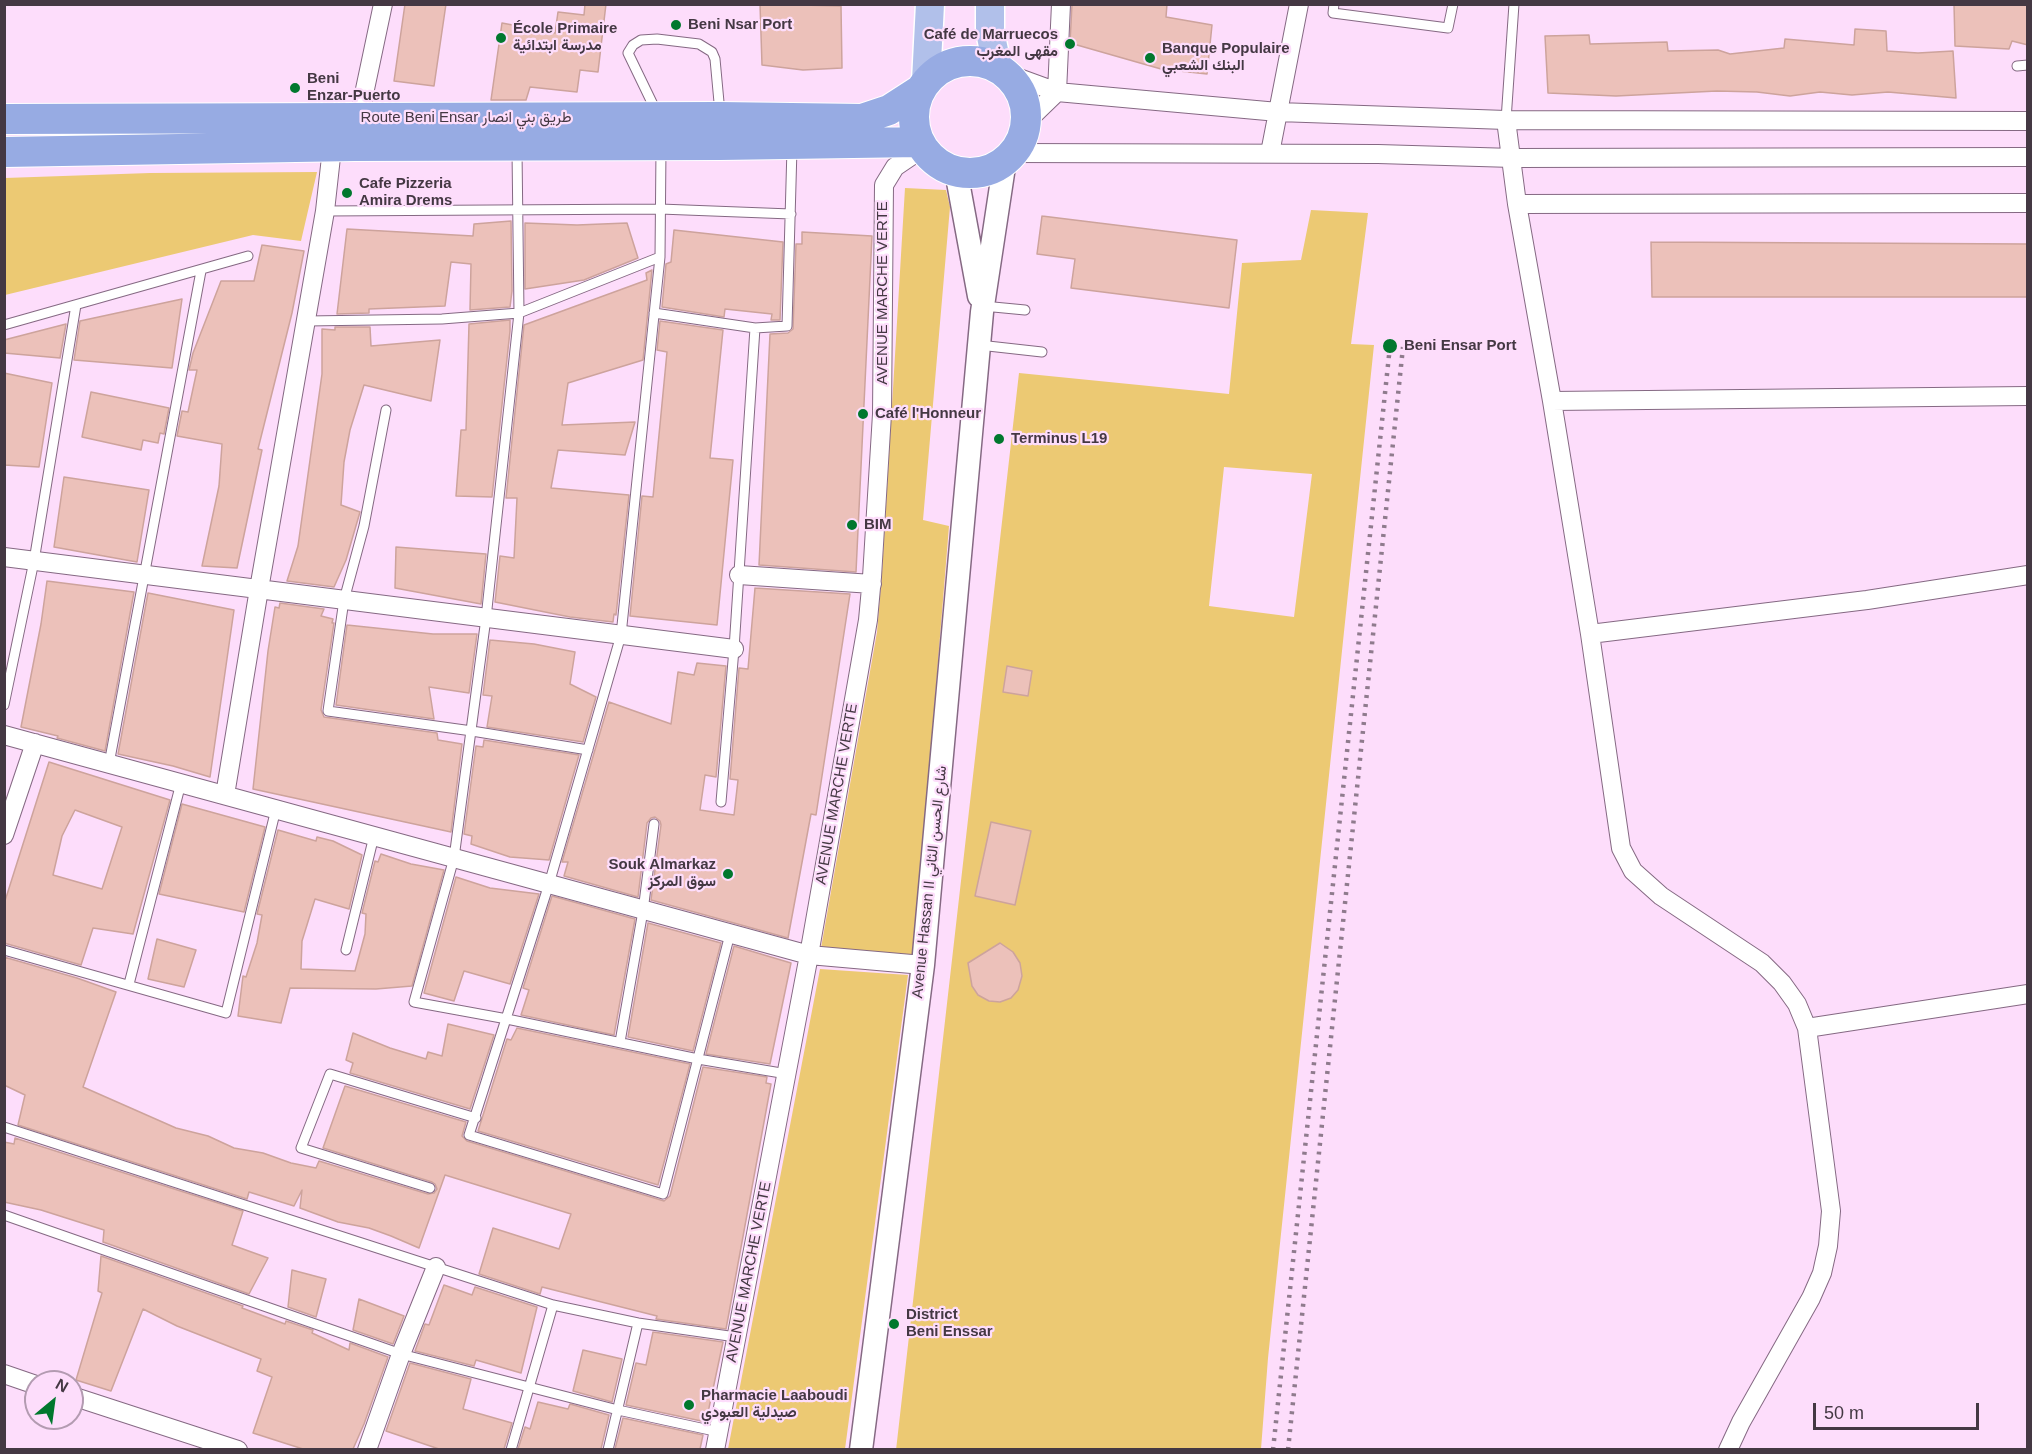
<!DOCTYPE html>
<html>
<head>
<meta charset="utf-8">
<style>
  body { margin:0 }
  #map { position:relative; width:2032px; height:1454px; overflow:hidden; background:#fdddfb; font-family:Helvetica,sans-serif }
  canvas { display:block }
  .frame { position:absolute; inset:0; border:6px solid #443843; pointer-events:none }
  .north { position:absolute; left:24px; top:1370px; width:60px; height:60px; box-sizing:border-box; background:#fdddfb; border:2px solid #b39bb1; border-radius:50%; rotate:29deg; font-size:16px; font-weight:700; line-height:24px; text-align:center; color:#443843 }
  .north::after { content:''; display:block; margin:auto; width:21px; height:27px; background:#01782e; clip-path:polygon(50% 0,100% 100%,50% 72%,0 100%) }
  .scale { position:absolute; left:1813px; top:1403px; width:166px; height:27px; box-sizing:border-box; border:3px solid #443843; border-top:0; padding-left:8px; font-size:18px; line-height:21px; white-space:nowrap; color:#443843; -webkit-text-stroke:4px #fdddfb; paint-order:stroke }
</style>
</head>
<body>
<div id="map">
<canvas width="2032" height="1454"></canvas>
<div class="frame"></div>
<div class="north">N</div>
<div class="scale">50 m</div>
</div>
<script>
const c = document.querySelector('canvas').getContext('2d');
c.lineJoin = 'round';
function fillPath(path, color) { c.fillStyle = color; c.fill(path, 'evenodd'); }
const poly = rows => new Path2D(rows.map(r => 'M' + r).join(''));
function trace(path, color, width, dash) { c.strokeStyle = color; c.lineWidth = width; c.lineCap = dash ? 'butt' : 'round'; c.setLineDash(dash || []); c.stroke(path); }
function drawText(font, color, halo, rows, align = 'center') {
  c.font = font + ' Helvetica,Vazirmatn,sans-serif'; c.lineWidth = 4.5; c.setLineDash([]); c.textBaseline = 'middle'; c.strokeStyle = halo; c.fillStyle = color; for (const [text, x, y, turn = 0] of rows) {
    c.save(); c.translate(x, y); c.rotate((+turn || 0) * Math.PI / 180); c.textAlign = isNaN(turn) ? turn : align; if (halo) c.strokeText(text, 0, 0); c.fillText(text, 0, 0); c.restore();
  }
}
fillPath(poly([
  [317,172,301,241,253,235,5,295,5,178,150,173],
  [905,188,946,190,950,207,923,520,949,526,914,956,821,948,877,632,882,573],
  [1311,210,1368,213,1351,344,1374,345,1268,1358,1261,1449,896,1450,1019,373,1229,394,1242,263,1301,260],
  [1224,467,1312,474,1294,617,1209,606],
  [820,969,908,975,845,1449,728,1449]
]), '#ecc973');
const building = poly([
  [405,4,446,4,434,86,394,81,405,4],
  [585,4,606,4,598,72,580,70,577,92,530,87,526,100,491,100,502,23,555,33,558,12,584,15,585,4],
  [760,4,841,6,842,68,803,70,762,65,760,4],
  [1072,4,1167,4,1166,17,1212,25,1207,74,1161,69,1070,43,1072,4],
  [1954,4,2028,4,2028,45,2012,41,2009,49,1955,46,1954,4],
  [1855,29,1886,31,1887,51,1918,53,1953,51,1956,98,1888,92,1852,95,1820,92,1790,96,1757,92,1717,91,1616,96,1548,93,1545,36,1589,35,1590,44,1667,42,1668,51,1718,50,1730,54,1784,48,1785,39,1854,45,1855,29],
  [1042,216,1237,240,1229,308,1071,288,1075,259,1037,254,1042,216],
  [511,221,512,291,510,307,470,310,471,264,451,262,445,306,369,309,369,313,337,314,347,229,473,236,474,224,511,221],
  [525,223,577,225,627,223,638,258,584,280,525,289,525,223],
  [674,230,783,242,780,320,771,320,772,314,725,309,724,317,662,307,666,264,671,262,674,230],
  [802,232,872,236,856,572,759,565,770,334,788,333,793,329,796,244,802,244,802,232],
  [1651,242,2028,244,2028,297,1652,297,1651,242],
  [262,245,304,251,292,313,258,449,262,450,237,568,202,566,219,486,222,444,177,436,182,411,188,412,197,370,189,370,193,353,221,281,254,281,262,245],
  [652,270,643,360,568,383,562,425,635,422,625,455,558,450,551,488,629,495,616,615,614,614,613,622,570,617,495,602,500,556,514,558,517,498,506,498,524,325,647,280,646,273,652,270],
  [182,299,172,368,74,360,80,321,182,299],
  [510,320,510,331,492,497,456,496,461,430,466,430,469,324,510,320],
  [660,321,723,330,710,458,733,460,717,625,630,616,642,496,653,497,667,352,657,350,660,321],
  [66,324,60,358,4,353,4,340,66,324],
  [335,327,370,327,371,346,440,340,431,401,364,385,350,430,344,462,341,505,360,512,346,560,334,587,287,581,298,546,322,374,322,329,335,330,335,327],
  [4,373,52,383,39,467,4,465,4,373],
  [91,392,169,408,164,434,160,433,158,443,143,440,141,450,82,437,91,392],
  [64,477,149,490,137,562,54,547,64,477],
  [396,547,486,554,481,604,395,588,396,547],
  [47,581,134,592,105,751,57,738,58,736,21,727,41,624,47,581],
  [755,588,850,594,816,815,811,814,788,938,651,900,661,825,660,821,655,817,651,818,647,823,638,897,564,876,568,862,562,862,609,702,671,724,678,672,694,675,697,663,726,666,716,777,705,775,700,810,734,815,738,780,730,779,739,668,748,669,755,588],
  [148,593,234,610,210,777,173,766,118,754,148,593],
  [280,603,324,609,321,616,333,619,332,623,334,623,321,710,324,717,437,733,438,740,462,744,451,832,253,789,268,651,275,607,279,608,280,603],
  [347,625,433,634,477,634,469,693,429,687,434,719,336,705,347,625],
  [490,640,534,644,575,652,570,684,596,697,583,742,487,727,492,696,483,695,490,640],
  [1007,666,1032,671,1028,696,1003,692,1007,666],
  [484,740,579,755,549,860,510,857,471,844,472,836,464,834,476,746,483,747,484,740],
  [49,762,170,800,133,934,93,928,81,965,4,943,4,904,49,762],
  [75,810,122,827,102,889,53,875,62,836,75,810],
  [182,804,265,827,244,912,159,894,182,804],
  [991,822,1031,831,1015,905,975,896,991,822],
  [278,830,316,841,317,837,333,841,362,855,349,909,315,899,302,941,301,969,355,971,365,934,366,914,362,913,375,861,378,862,381,854,411,864,444,870,412,986,376,989,290,988,281,1023,238,1016,243,976,246,977,257,943,262,915,257,914,278,830],
  [456,877,490,888,539,894,510,984,464,971,454,1001,424,993,456,877],
  [552,896,635,919,614,1035,521,1015,529,990,523,988,552,896],
  [648,923,721,943,693,1051,628,1037,648,923],
  [157,939,196,950,184,987,148,979,157,939],
  [1000,943,1013,952,1020,963,1022,976,1018,990,1011,998,1000,1002,989,1001,978,995,972,986,968,963,1000,943],
  [734,946,791,963,770,1064,706,1054,734,946],
  [4,957,77,978,116,992,83,1087,176,1128,208,1136,234,1148,263,1153,291,1163,316,1168,319,1161,428,1194,434,1193,437,1189,435,1184,432,1182,323,1148,345,1086,466,1122,462,1136,467,1141,664,1201,670,1196,703,1067,767,1077,766,1083,771,1084,726,1329,656,1319,657,1316,542,1287,540,1294,479,1274,493,1228,559,1249,571,1214,445,1175,419,1248,391,1236,369,1228,338,1222,300,1208,302,1190,294,1206,249,1192,247,1199,18,1125,25,1095,4,1085,4,957],
  [448,1024,494,1035,470,1109,350,1073,353,1063,346,1060,353,1033,390,1048,426,1059,428,1052,442,1056,448,1024],
  [517,1028,690,1064,658,1185,478,1131,507,1039,511,1040,517,1028],
  [15,1138,243,1211,232,1245,268,1258,249,1294,103,1242,104,1230,41,1210,4,1202,4,1142,14,1144,15,1138],
  [101,1256,243,1306,242,1308,285,1324,286,1321,313,1330,312,1333,349,1350,350,1343,388,1357,364,1424,353,1449,303,1449,253,1433,272,1377,257,1371,261,1359,177,1326,143,1309,111,1391,76,1380,102,1293,98,1291,101,1256],
  [292,1270,326,1279,316,1317,288,1307,292,1270],
  [444,1285,472,1295,475,1287,537,1307,521,1373,476,1360,474,1366,415,1351,425,1324,429,1325,444,1285],
  [359,1299,404,1316,393,1344,353,1330,359,1299],
  [653,1332,723,1342,706,1422,626,1405,636,1363,646,1365,653,1332],
  [583,1350,622,1359,612,1402,573,1391,583,1350],
  [410,1363,471,1379,463,1409,512,1423,504,1449,439,1449,386,1431,410,1363],
  [538,1402,568,1409,570,1404,609,1415,601,1449,518,1449,525,1427,530,1429,538,1402],
  [623,1418,703,1435,700,1449,615,1449,623,1418]
]);
fillPath(building, '#ecc1ba');
trace(building, '#cda39c', 1.5);
const service = poly([
  [1334,4,1333,13,1448,28,1453,4],
  [2017,66,2028,65],
  [657,113,628,53,633,45,641,40,657,39,699,44,712,52,715,59,720,113],
  [1506,120,1514,4],
  [661,149,660,257,621,635,549,884,469,1135,663,1194,730,934],
  [517,151,519,313,486,618,454,858,414,1002,507,1019,698,1059,787,1074],
  [325,211,660,209,791,214],
  [983,306,1025,310],
  [654,313,755,328,787,326,792,148],
  [307,321,442,319,519,313,660,257],
  [4,325,248,256],
  [979,345,1042,352],
  [386,410,364,526,344,600,328,711,472,731,588,750],
  [4,705,34,561,76,305],
  [109,764,201,271],
  [721,802,734,649,755,328],
  [4,950,226,1013,276,809],
  [346,950,374,836],
  [129,984,181,783],
  [620,1042,643,911,654,824],
  [4,1127,553,1305,638,1323,736,1337],
  [430,1188,301,1148,330,1074,476,1118],
  [4,1215,401,1354,618,1410,719,1432],
  [511,1450,553,1305],
  [608,1450,638,1323]
]);
const minor = poly([
  [1005,73,1057,92,1278,112,1506,120,2028,121],
  [1506,120,1517,204,1552,401,1590,634,1621,848,1633,871,1661,896,1762,963,1782,983,1797,1004,1807,1028,1831,1211,1828,1246,1822,1273,1811,1298,1741,1422,1728,1450],
  [1026,122,1057,92,1061,4],
  [357,127,383,4],
  [1013,153,1378,154,1513,158,2028,157],
  [1270,153,1299,4],
  [1517,204,2028,203],
  [1552,401,2028,396],
  [4,557,734,649],
  [739,575,872,584],
  [1590,634,1867,600,2028,575],
  [4,735,809,955,923,965],
  [225,795,259,589,325,211,332,148],
  [4,835,35,743],
  [1807,1028,2028,994],
  [4,1374,36,1385],
  [72,1396,238,1450],
  [367,1450,401,1354,436,1267],
  [715,1450,809,955,868,620,872,577,882,414,884,185,895,167,923,148]
]);
const tertiary = poly([
  [956,171,979,296],
  [861,1450,923,965,982,312,1005,160]
]);
const primary = poly([
  [990,4,990,32,998,69],
  [926,81,930,4]
]);
const trunk = poly([
  '914 117a56 56 0 1 1 112 0a56 56 0 1 1-112 0Z',
  [4,119,720,117,862,119,889,110,920,90],
  [4,152,354,146,720,145,919,142]
]);
trace(service, '#856983', 11);
trace(minor, '#856983', 20);
trace(tertiary, '#856983', 25);
trace(primary, '#fff', 31);
trace(trunk, '#fff', 32);
trace(service, '#fff', 9);
trace(minor, '#fff', 18);
trace(tertiary, '#fff', 22);
trace(primary, '#b1c0ea', 28);
trace(trunk, '#97abe3', 30);
trace(poly([
  [1273,1450,1390,346],
  [1288,1450,1403,347]
]), '#8f7b8d', 4.5, [3, 6]);
for (const [x, y, r, color] of [
  [676,25,6,"#01782e"],
  [501,38,6,"#01782e"],
  [1070,44,6,"#01782e"],
  [1150,58,6,"#01782e"],
  [295,88,6,"#01782e"],
  [347,193,6,"#01782e"],
  [1390,346,8,"#01782e"],
  [863,414,6,"#01782e"],
  [999,439,6,"#01782e"],
  [852,525,6,"#01782e"],
  [728,874,6,"#01782e"],
  [894,1324,6,"#01782e"],
  [689,1405,6,"#01782e"]
]) { const dot = new Path2D(); dot.arc(x, y, r, 0, 2 * Math.PI); c.fillStyle = color; c.fill(dot); trace(dot, '#fdddfb', 2); }
drawText('bold 15px', '#443843', '#fdddfb', [
  ["Beni Nsar Port",688,25],
  ["École Primaire",513,29],
  ["مدرسة ابتدائية",513,46],
  ["Café de Marruecos",1058,35,"right"],
  ["مقهى المغرب",1058,52,"right"],
  ["Banque Populaire",1162,49],
  ["البنك الشعبي",1162,66],
  ["Beni",307,79],
  ["Enzar-Puerto",307,96],
  ["Cafe Pizzeria",359,184],
  ["Amira Drems",359,201],
  ["Beni Ensar Port",1404,346],
  ["Café l'Honneur",875,414],
  ["Terminus L19",1011,439],
  ["BIM",864,525],
  ["Souk Almarkaz",716,865,"right"],
  ["سوق المركز",716,882,"right"],
  ["District",906,1315],
  ["Beni Enssar",906,1332],
  ["Pharmacie Laaboudi",701,1396],
  ["صيدلية العبودي",701,1413]
], 'left');
drawText('15px', '#443843', '#fdddfb', [
  ["Route Beni Ensar طريق بني انصار",466,118],
  ["AVENUE MARCHE VERTE",883,293,-90],
  ["AVENUE MARCHE VERTE",837,794,-80],
  ["Avenue Hassan II شارع الحسن الثاني",930,882,-84],
  ["AVENUE MARCHE VERTE",749,1272,-79]
]);
</script>
</body>
</html>
